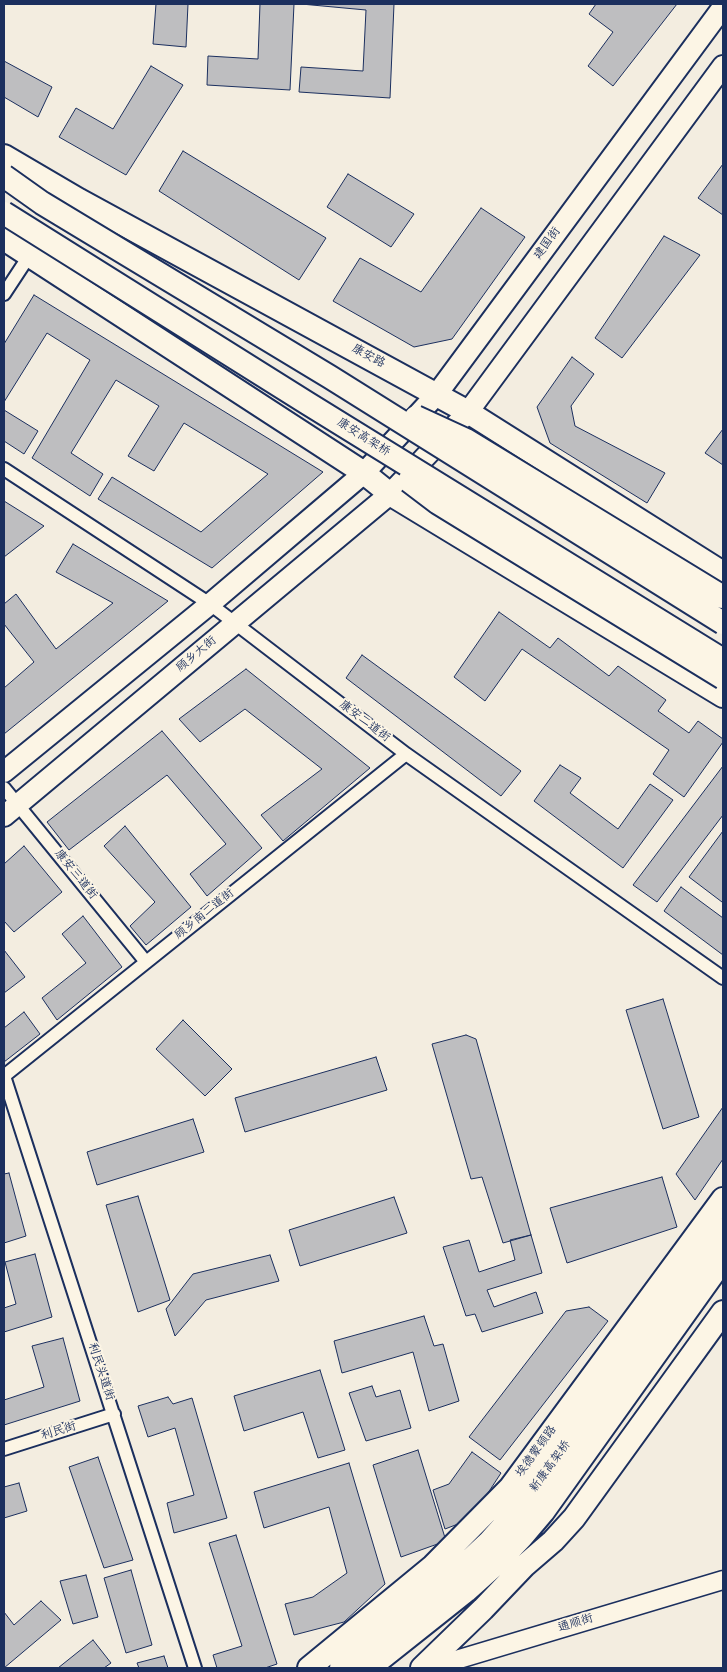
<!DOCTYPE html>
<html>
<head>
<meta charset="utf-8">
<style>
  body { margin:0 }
  #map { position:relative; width:727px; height:1672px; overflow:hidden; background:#f3ede0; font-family:Kalam,sans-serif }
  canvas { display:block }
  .frame { position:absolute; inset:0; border:5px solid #1b2f5e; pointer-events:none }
</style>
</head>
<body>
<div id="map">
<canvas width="727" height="1672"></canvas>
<div class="frame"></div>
</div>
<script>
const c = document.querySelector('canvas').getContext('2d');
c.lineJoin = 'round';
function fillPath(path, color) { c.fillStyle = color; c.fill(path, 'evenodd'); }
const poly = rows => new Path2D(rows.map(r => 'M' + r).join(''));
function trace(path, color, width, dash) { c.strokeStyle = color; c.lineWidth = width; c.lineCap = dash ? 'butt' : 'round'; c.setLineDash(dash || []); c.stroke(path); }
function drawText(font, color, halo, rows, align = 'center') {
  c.font = font + ' Kalam,"LXGW WenKai TC",sans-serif'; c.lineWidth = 4; c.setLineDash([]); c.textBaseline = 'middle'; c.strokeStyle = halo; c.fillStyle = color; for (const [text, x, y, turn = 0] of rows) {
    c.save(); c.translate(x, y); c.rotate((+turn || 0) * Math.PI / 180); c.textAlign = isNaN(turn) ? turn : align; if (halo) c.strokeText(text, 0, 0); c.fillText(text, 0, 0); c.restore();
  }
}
const building = poly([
  [156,4,188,4,186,47,153,44,156,4],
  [260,4,294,4,290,90,207,85,208,56,258,59,260,4],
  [301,4,394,4,390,98,299,92,301,67,363,71,366,10,301,4],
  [596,4,677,4,613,86,588,66,613,32,589,14,596,4],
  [4,61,52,87,38,117,4,97,4,61],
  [151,66,183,85,126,175,59,137,76,108,113,129,151,66],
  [183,151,326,238,299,280,159,191,183,151],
  [723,164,723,215,698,198,723,164],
  [348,174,414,214,391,247,327,207,348,174],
  [481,208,525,237,452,339,414,347,333,301,360,258,421,292,481,208],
  [664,236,700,255,622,358,595,338,664,236],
  [34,295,323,472,212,568,98,499,112,477,201,532,268,474,184,423,154,471,128,456,159,406,116,380,71,453,103,474,90,496,32,458,90,360,47,333,4,402,4,344,34,295],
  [572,357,594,374,571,406,575,426,665,473,647,503,550,443,537,407,572,357],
  [4,410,38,431,24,454,4,441,4,410],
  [723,429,723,465,705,453,723,429],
  [4,501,44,526,4,557,4,501],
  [73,544,168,601,4,734,4,688,34,662,4,624,4,604,16,594,56,649,113,603,56,572,73,544],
  [499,612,550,648,558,638,609,676,618,666,666,700,658,711,689,733,698,721,723,739,723,742,684,797,653,774,669,750,522,649,485,701,454,677,499,612],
  [362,655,521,771,501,796,346,678,362,655],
  [246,669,370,768,283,841,261,815,322,769,245,709,200,742,179,719,246,669],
  [162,731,262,848,207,896,190,874,226,844,167,775,69,850,47,822,162,731],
  [560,765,581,778,570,793,618,829,650,784,673,800,623,868,534,801,560,765],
  [723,766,723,815,657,902,633,885,723,766],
  [125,826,191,907,146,945,130,926,155,902,104,846,125,826],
  [723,831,723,901,722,902,689,877,723,831],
  [24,846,62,892,14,932,4,921,4,864,24,846],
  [681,887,723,918,723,955,664,911,681,887],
  [83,916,122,967,57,1020,42,998,86,963,62,934,83,916],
  [4,950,25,977,4,993,4,950],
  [663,999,699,1117,663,1129,626,1010,663,999],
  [24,1012,40,1034,4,1062,4,1028,24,1012],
  [183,1020,232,1069,205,1096,156,1049,183,1020],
  [466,1035,476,1039,531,1235,503,1243,482,1177,471,1179,432,1044,466,1035],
  [376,1057,387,1090,245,1132,235,1098,376,1057],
  [723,1107,723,1159,695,1200,676,1174,723,1107],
  [193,1119,204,1152,97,1185,87,1152,193,1119],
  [9,1173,26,1236,4,1243,4,1174,9,1173],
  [662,1177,677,1227,567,1263,550,1208,662,1177],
  [138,1196,170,1300,138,1312,106,1205,138,1196],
  [394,1197,407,1233,300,1266,289,1230,394,1197],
  [531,1235,542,1273,487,1290,494,1307,536,1292,543,1313,482,1332,475,1314,466,1316,443,1247,469,1240,479,1272,515,1260,510,1240,531,1235],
  [35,1254,52,1317,4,1332,4,1308,16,1304,5,1262,35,1254],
  [270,1255,279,1281,206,1300,175,1336,166,1309,193,1274,270,1255],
  [589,1307,608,1321,500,1460,469,1437,566,1311,589,1307],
  [424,1316,434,1346,443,1344,459,1401,429,1411,413,1352,342,1373,334,1341,424,1316],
  [63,1338,80,1401,4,1425,4,1400,44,1387,32,1346,63,1338],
  [320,1370,345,1450,318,1458,303,1412,244,1431,234,1396,320,1370],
  [372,1386,376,1397,400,1390,411,1428,366,1441,349,1393,372,1386],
  [168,1397,173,1404,192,1398,227,1518,174,1533,167,1503,194,1495,175,1428,148,1437,138,1406,168,1397],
  [418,1450,446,1541,401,1557,373,1465,418,1450],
  [472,1452,501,1473,471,1519,445,1529,433,1490,449,1484,472,1452],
  [98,1457,133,1560,104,1568,69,1467,98,1457],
  [349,1463,385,1584,344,1622,294,1635,285,1604,313,1597,347,1573,329,1507,264,1528,254,1492,349,1463],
  [19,1483,27,1511,4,1518,4,1487,19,1483],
  [236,1535,277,1664,265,1668,217,1668,213,1655,242,1646,209,1543,236,1535],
  [131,1570,152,1645,126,1653,104,1578,131,1570],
  [86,1575,98,1617,73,1624,60,1581,86,1575],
  [41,1601,61,1620,4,1668,4,1612,14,1625,41,1601],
  [93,1640,111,1663,104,1668,58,1668,93,1640],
  [164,1656,168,1668,139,1668,137,1663,164,1656]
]);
fillPath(building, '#bebec0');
trace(building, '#1b2f5e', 1);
const street = poly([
  [4,294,29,256],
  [4,469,210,604,406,754,723,978],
  [4,788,146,962],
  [4,1076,195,1668],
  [4,1076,406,754],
  [4,1449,114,1414]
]);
const secondary = poly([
  [429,1668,723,1580]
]);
const primary = poly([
  [4,772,210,604,364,473,437,394,723,7],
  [4,816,390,494,468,412,723,66]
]);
const highway = poly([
  [4,156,79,200,468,412,723,573],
  [4,239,364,473,390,494,723,696],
  [309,1668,433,1566,510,1488,723,1199],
  [341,1668,443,1585,489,1542,531,1495,723,1230],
  [369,1668,466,1591,496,1564,521,1538,543,1512,723,1260],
  [422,1668,483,1609,524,1566,553,1541,574,1518,723,1312]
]);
trace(street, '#1b2f5e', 16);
trace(secondary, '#1b2f5e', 21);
trace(primary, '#1b2f5e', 24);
trace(highway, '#1b2f5e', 26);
trace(street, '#fcf5e5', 12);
trace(secondary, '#fcf5e5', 18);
trace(primary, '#fcf5e5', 20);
trace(highway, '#fcf5e5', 22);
const highwayBridge = poly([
  [4,176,42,203,330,377,723,623],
  [4,213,307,403,723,660],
  [416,417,466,440,723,597],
  [409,481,438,503,723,678]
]);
trace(highwayBridge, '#1b2f5e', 26, []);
trace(highwayBridge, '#fcf5e5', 22);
drawText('12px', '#1b2f5e', '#fcf5e5', [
  ["建国街",548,244,-54],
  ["康安路",368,357,28],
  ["康安高架桥",363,438,32],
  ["顾乡大街",197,655,-40],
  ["康安二道街",364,722,37],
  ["康安三道街",75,875,51],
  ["顾乡南二道街",205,915,-39],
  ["利民头道街",100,1372,72],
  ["利民街",59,1432,-17],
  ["埃德蒙顿路",537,1452,-54],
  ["新康高架桥",551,1467,-54],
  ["通顺街",576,1624,-17]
]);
</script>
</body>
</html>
